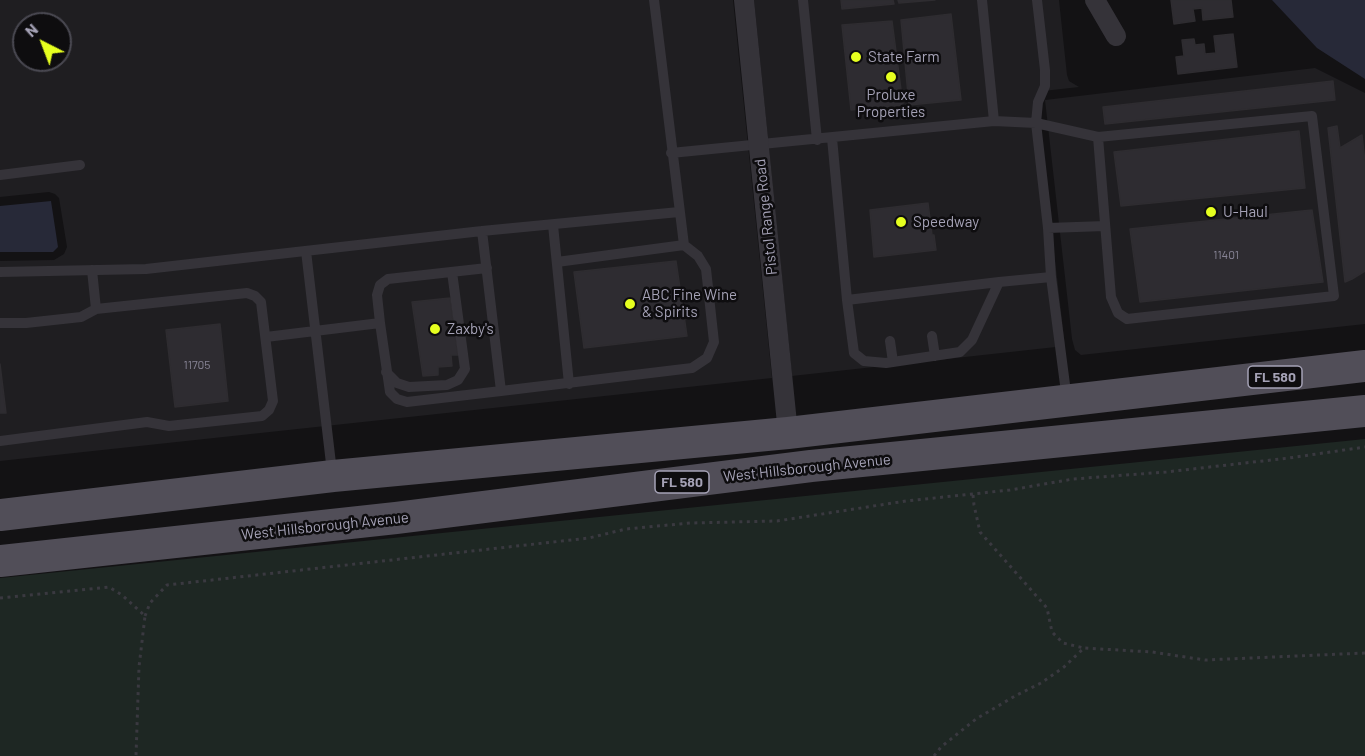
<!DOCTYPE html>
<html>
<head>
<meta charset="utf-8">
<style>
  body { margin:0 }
  #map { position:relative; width:1365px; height:756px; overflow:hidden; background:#131214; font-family:Barlow,sans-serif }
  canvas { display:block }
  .north { position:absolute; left:12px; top:12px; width:60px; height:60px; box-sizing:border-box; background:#0e0d0f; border:2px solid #4a4952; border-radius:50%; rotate:318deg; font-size:16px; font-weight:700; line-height:24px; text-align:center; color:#a5a2b6 }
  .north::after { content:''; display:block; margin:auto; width:21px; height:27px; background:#e6ff1f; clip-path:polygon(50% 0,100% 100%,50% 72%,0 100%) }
</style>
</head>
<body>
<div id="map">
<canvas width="1365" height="756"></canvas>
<div class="north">N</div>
</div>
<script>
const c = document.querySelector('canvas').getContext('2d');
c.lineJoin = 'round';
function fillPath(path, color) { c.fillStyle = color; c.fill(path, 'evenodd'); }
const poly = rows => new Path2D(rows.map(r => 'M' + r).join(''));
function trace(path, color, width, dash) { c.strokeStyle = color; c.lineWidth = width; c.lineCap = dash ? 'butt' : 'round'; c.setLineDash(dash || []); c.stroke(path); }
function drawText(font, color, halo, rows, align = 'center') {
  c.font = font + ' Barlow,sans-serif'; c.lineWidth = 5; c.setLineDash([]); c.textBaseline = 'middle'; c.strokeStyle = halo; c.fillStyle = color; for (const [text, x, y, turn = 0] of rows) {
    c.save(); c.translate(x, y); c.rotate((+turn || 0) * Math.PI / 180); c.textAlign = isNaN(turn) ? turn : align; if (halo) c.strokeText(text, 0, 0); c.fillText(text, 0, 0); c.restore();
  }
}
fillPath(poly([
  [0,0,733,0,772,378,0,461,0,261,54,260,64,254,67,247,59,198,55,194,49,192,0,197],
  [24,24,60,24,60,60,24,60],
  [754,0,1059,0,1067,75,1069,81,1079,87,1043,91,1036,97,1065,346,792,376],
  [1315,68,1365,93,1365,324,1081,355,1075,350,1072,339,1045,100]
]), '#1f1e21');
fillPath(poly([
  [1365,439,1365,756,0,756,0,578]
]), '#1e2723');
fillPath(poly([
  [1272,0,1365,0,1365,79,1317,48],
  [51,201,58,247,53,252,0,252,0,206]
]), '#272938');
const building = poly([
  [841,0,893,0,894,4,842,9,841,0],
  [898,0,935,0,899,3,898,0],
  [1171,0,1231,0,1233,17,1203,20,1202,8,1193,9,1195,21,1174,24,1171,0],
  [951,14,961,100,909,105,901,20,951,14],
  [892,21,903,105,851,110,842,25,892,21],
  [1233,34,1237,67,1178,74,1176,57,1184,56,1182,40,1194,39,1195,45,1204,44,1205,54,1216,53,1214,36,1233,34],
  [1333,81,1335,100,1105,124,1103,107,1333,81],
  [1337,126,1340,148,1362,135,1365,162,1365,271,1352,279,1345,282,1328,128,1337,126],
  [1299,131,1305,188,1121,206,1114,152,1299,131],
  [928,203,932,235,934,235,936,250,874,257,870,210,928,203],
  [1312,210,1323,282,1140,302,1130,229,1312,210],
  [676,261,687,336,584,348,574,272,676,261],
  [450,298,458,355,451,355,452,366,438,367,438,375,423,376,412,302,450,298],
  [220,324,228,401,175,407,166,330,220,324],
  [0,364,6,413,0,413,0,364]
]);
fillPath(building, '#2e2c31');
trace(building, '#2e2c30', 1.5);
trace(poly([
  [973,495,974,505,980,532,1047,608,1052,632,1063,643,1084,648],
  [0,598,109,587,122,595,145,616,139,667,136,756],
  [145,616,150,603,167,585,589,538,626,529,690,523,777,521,906,501,1010,490,1073,479,1166,472,1289,458,1365,447],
  [934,756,941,747,976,719,1015,696,1041,683,1064,667,1084,648,1152,652,1205,660,1365,653]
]), '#3a3940', 3, [3, 4.5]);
trace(poly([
  [803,0,817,140],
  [982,0,994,121],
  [1037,0,1045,70,1045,86,1038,102,1036,123,1098,137,1312,116,1334,296,1127,319,1118,313,1111,297,1098,137],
  [832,138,847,300,854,353,864,361,886,363,960,352,972,340,999,282,1051,277],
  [671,153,994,121,1036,123,1048,228,1051,277,1067,400],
  [0,175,80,165],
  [553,225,569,384],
  [1048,228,1105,226],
  [482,231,501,391,692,368,707,358,714,342,706,269,698,256,684,245,654,0],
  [306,251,332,472],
  [557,262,684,245],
  [487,268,388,279,380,285,377,295,380,323,390,392,397,399,407,402,501,391],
  [92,270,96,309],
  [0,272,146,269,482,231,679,212],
  [847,300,999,282],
  [0,323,26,323,81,317,96,309,247,293,255,296,261,302,273,401,269,410,262,416,169,426,147,422,0,441],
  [932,336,935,356],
  [266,337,380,323],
  [890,341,893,362],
  [386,372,397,383,409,387,447,385,458,380,465,369,452,272]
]), '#353339', 10);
trace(poly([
  [744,0,788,433],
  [1095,0,1116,36]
]), '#353339', 20);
trace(poly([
  [0,515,333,476,788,433,1365,366],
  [0,561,396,518,811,466,1365,411]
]), '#514e58', 32);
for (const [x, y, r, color] of [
  [856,57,6,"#e6ff1f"],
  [891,77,6,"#e6ff1f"],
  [1211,212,6,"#e6ff1f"],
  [901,222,6,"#e6ff1f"],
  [630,304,6,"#e6ff1f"],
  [435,329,6,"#e6ff1f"]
]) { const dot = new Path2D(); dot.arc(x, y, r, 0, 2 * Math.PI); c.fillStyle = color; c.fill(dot); trace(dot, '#0e0d0f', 2); }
drawText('12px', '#878495', null, [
  ["11401",1226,255],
  ["11705",197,365]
]);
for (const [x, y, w] of [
  [1275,377,54],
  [682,482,54]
]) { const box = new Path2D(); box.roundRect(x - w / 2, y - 11, w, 22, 4.5); c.fillStyle = '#0e0d0f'; c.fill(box); trace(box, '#a5a2b6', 1.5); }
drawText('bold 14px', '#a5a2b6', null, [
  ["FL 580",1275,377],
  ["FL 580",682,482]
]);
drawText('15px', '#a5a2b6', '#0e0d0f', [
  ["State Farm",868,57],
  ["Proluxe",891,95,"center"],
  ["Properties",891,112,"center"],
  ["U-Haul",1223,212],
  ["Speedway",913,222],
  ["ABC Fine Wine",642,295],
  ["& Spirits",642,312],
  ["Zaxby's",447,329]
], 'left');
drawText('15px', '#a5a2b6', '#0e0d0f', [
  ["Pistol Range Road",766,217,-96],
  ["West Hillsborough Avenue",807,468,-6],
  ["West Hillsborough Avenue",325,526,-6]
]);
</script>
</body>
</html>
